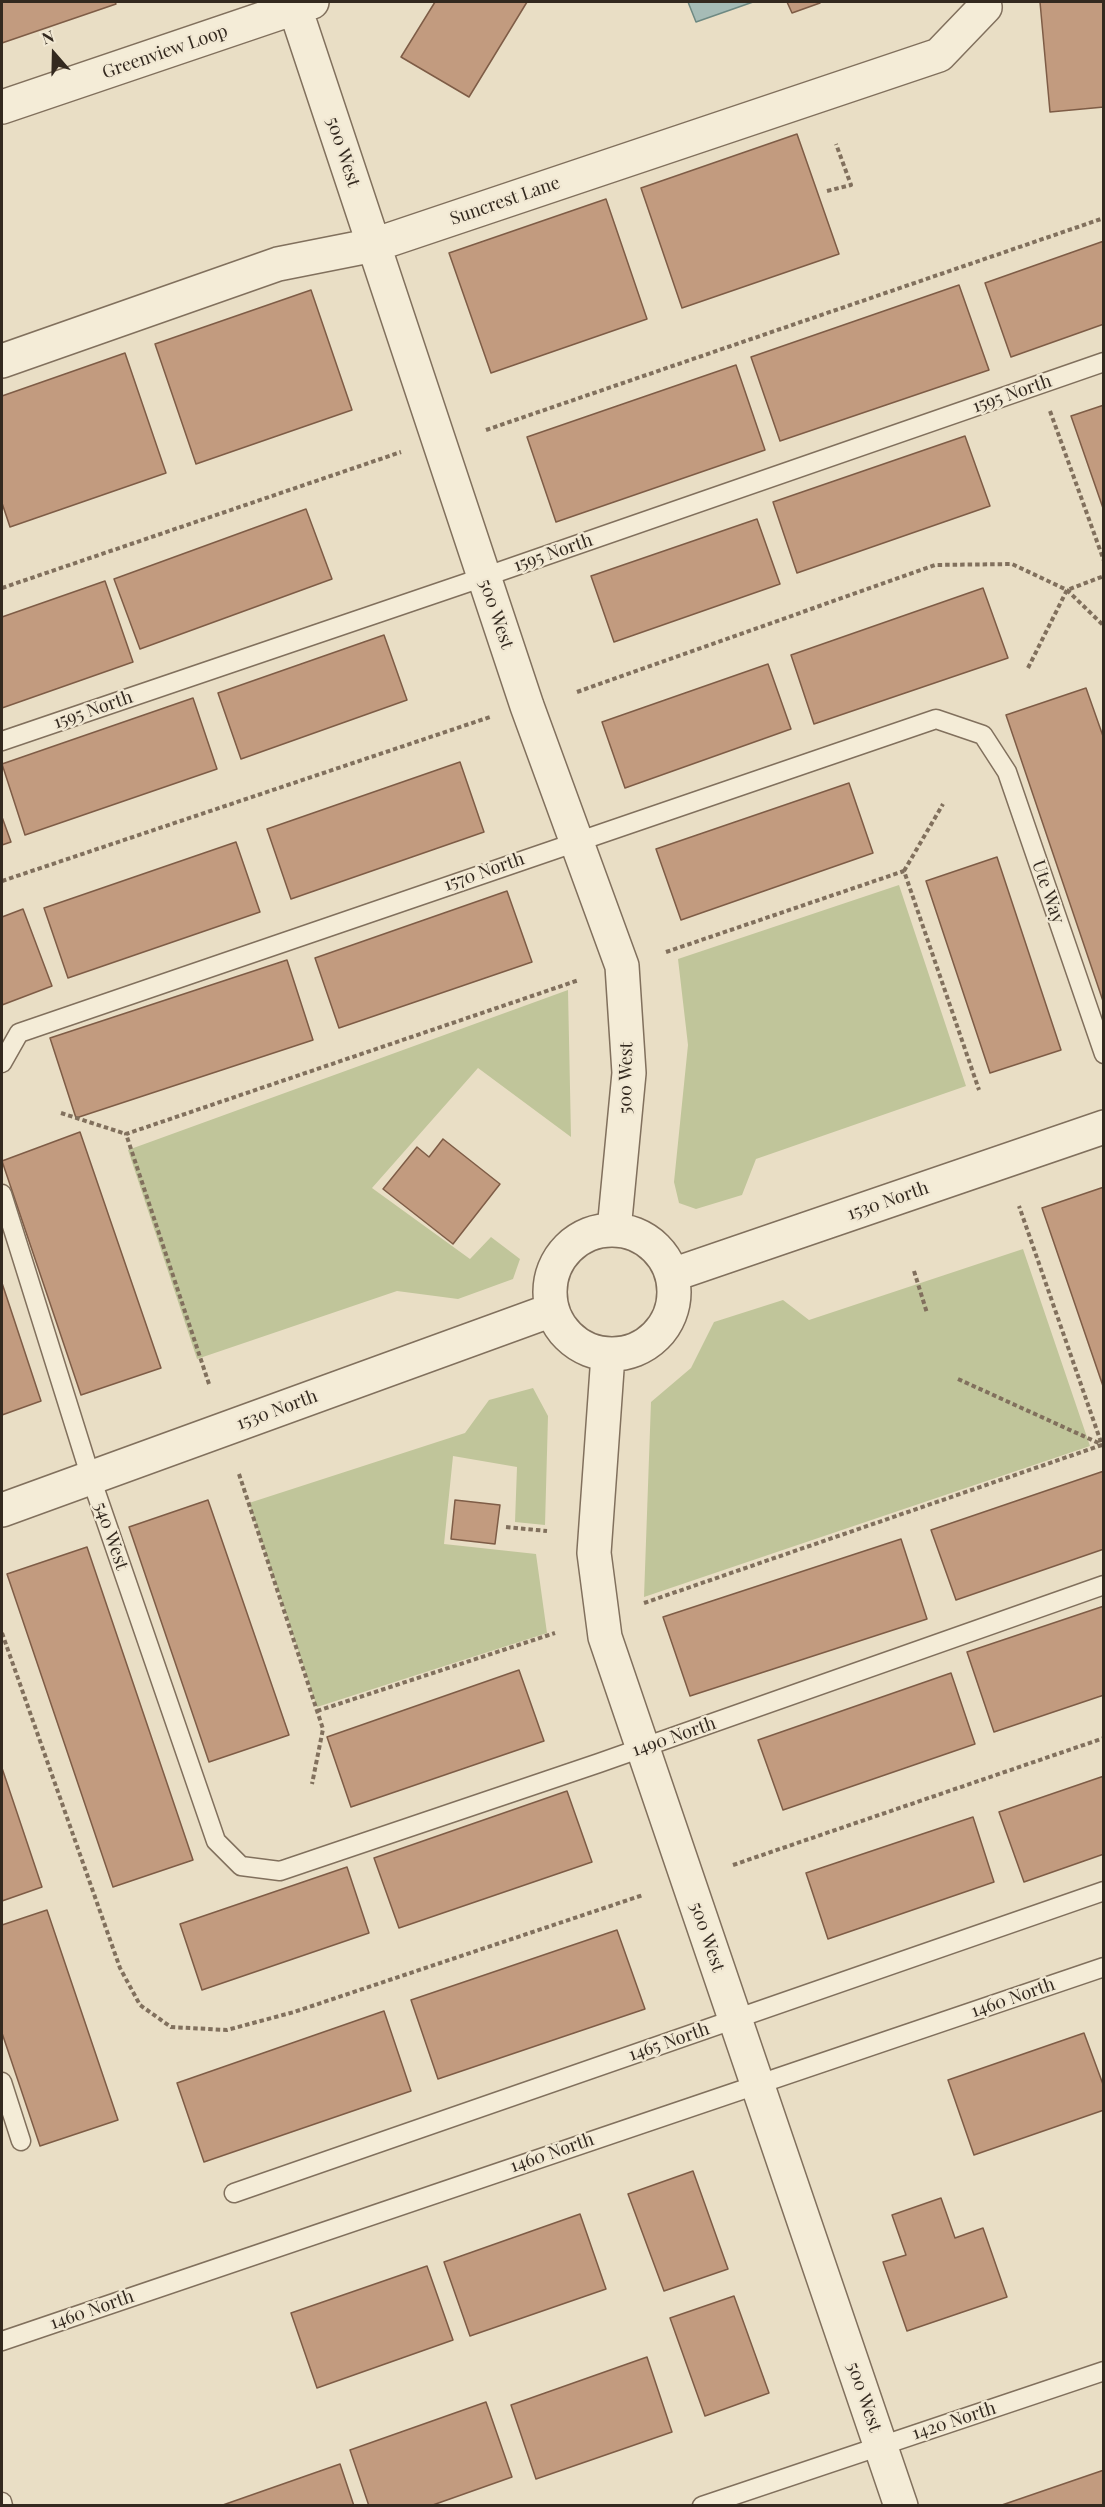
<!DOCTYPE html>
<html>
<head>
<meta charset="utf-8">
<style>
  body { margin:0 }
  #map { position:relative; width:1105px; height:2507px; overflow:hidden; background:#e9dec5; font-family:"Playfair Display",serif }
  canvas { display:block }
  .frame { position:absolute; inset:0; border:3px solid #33291f; pointer-events:none }
  .north { position:absolute; left:24px; top:24px; width:60px; height:60px; -webkit-text-stroke:4px #f1e8d3; paint-order:stroke; rotate:340deg; font-size:16px; font-weight:700; line-height:24px; text-align:center; color:#33291f }
  .north::after { content:''; display:block; margin:auto; width:21px; height:27px; background:#33291f; clip-path:polygon(50% 0,100% 100%,50% 72%,0 100%) }
</style>
</head>
<body>
<div id="map">
<canvas width="1105" height="2507"></canvas>
<div class="frame"></div>
<div class="north">N</div>
</div>
<script>
const c = document.querySelector('canvas').getContext('2d');
c.lineJoin = 'round';
function fillPath(path, color) { c.fillStyle = color; c.fill(path, 'evenodd'); }
const poly = rows => new Path2D(rows.map(r => 'M' + r).join(''));
function trace(path, color, width, dash) { c.strokeStyle = color; c.lineWidth = width; c.lineCap = dash ? 'butt' : 'round'; c.setLineDash(dash || []); c.stroke(path); }
function drawText(font, color, halo, rows, align = 'center') {
  c.font = font + ' "Playfair Display",serif'; c.lineWidth = 4.5; c.setLineDash([]); c.textBaseline = 'middle'; c.strokeStyle = halo; c.fillStyle = color; for (const [text, x, y, turn = 0] of rows) {
    c.save(); c.translate(x, y); c.rotate((+turn || 0) * Math.PI / 180); c.textAlign = isNaN(turn) ? turn : align; if (halo) c.strokeText(text, 0, 0); c.fillText(text, 0, 0); c.restore();
  }
}
fillPath(poly([
  [899,885,966,1086,756,1159,742,1195,696,1209,679,1203,674,1182,688,1045,678,959],
  [568,990,571,1137,478,1068,372,1188,470,1259,491,1237,520,1259,513,1279,458,1299,397,1291,197,1359,128,1150],
  [1023,1249,1090,1446,644,1597,651,1402,691,1368,714,1322,783,1300,809,1320],
  [533,1388,548,1416,545,1525,515,1522,517,1467,453,1456,444,1544,536,1554,547,1633,317,1707,249,1503,465,1433,489,1400]
]), '#c0c59a');
const water = poly([
  [688,2,753,2,696,22,688,2]
]);
fillPath(water, '#a6bcb6');
trace(water, '#6e8982', 1.5);
const building = poly([
  [2,2,115,2,116,4,2,43,2,2],
  [435,2,527,2,469,97,401,57,435,2],
  [787,2,820,2,820,3,792,13,787,2],
  [1040,2,1104,2,1104,107,1050,112,1040,2],
  [797,134,839,254,682,308,641,188,797,134],
  [606,199,647,319,491,373,449,253,606,199],
  [1104,241,1104,324,1011,357,985,283,1104,241],
  [959,285,989,370,780,441,751,357,959,285],
  [311,290,352,410,196,464,155,344,311,290],
  [125,353,166,473,10,527,2,503,2,396,125,353],
  [736,365,765,450,556,522,527,437,736,365],
  [1104,405,1104,511,1071,416,1104,405],
  [965,436,990,506,797,573,773,502,965,436],
  [306,509,332,579,140,649,114,579,306,509],
  [757,519,780,584,614,642,591,576,757,519],
  [105,581,133,662,2,708,2,617,105,581],
  [983,588,1008,658,814,724,791,655,983,588],
  [384,635,407,700,241,759,218,693,384,635],
  [768,664,791,729,625,788,602,722,768,664],
  [1086,688,1104,739,1104,1004,1006,715,1086,688],
  [193,698,217,769,25,835,2,764,193,698],
  [460,762,484,832,291,899,267,829,460,762],
  [849,783,873,853,681,920,656,849,849,783],
  [2,817,11,842,2,845,2,817],
  [236,842,260,912,68,978,44,908,236,842],
  [997,857,1061,1050,990,1073,926,881,997,857],
  [507,891,532,962,339,1028,315,958,507,891],
  [23,909,52,986,2,1005,2,917,23,909],
  [287,960,313,1040,76,1118,50,1038,287,960],
  [80,1132,161,1368,81,1395,2,1161,80,1132],
  [443,1139,500,1184,453,1244,383,1189,417,1147,429,1157,443,1139],
  [1104,1187,1104,1389,1042,1208,1104,1187],
  [2,1283,41,1401,2,1415,2,1283],
  [1104,1471,1104,1549,956,1600,931,1530,1104,1471],
  [208,1500,289,1735,209,1762,129,1527,208,1500],
  [455,1500,500,1505,495,1544,451,1539,455,1500],
  [901,1539,927,1619,690,1696,663,1617,901,1539],
  [87,1547,193,1860,113,1887,7,1574,87,1547],
  [1104,1606,1104,1695,994,1732,967,1652,1104,1606],
  [519,1670,544,1741,351,1807,327,1737,519,1670],
  [951,1673,975,1744,783,1810,758,1740,951,1673],
  [2,1768,42,1887,2,1901,2,1768],
  [1104,1776,1104,1854,1024,1882,999,1812,1104,1776],
  [567,1791,592,1862,399,1928,374,1858,567,1791],
  [973,1817,994,1882,828,1939,806,1873,973,1817],
  [347,1867,369,1933,202,1990,180,1924,347,1867],
  [47,1910,118,2120,40,2146,2,2033,2,1925,47,1910],
  [617,1930,645,2009,438,2079,411,2000,617,1930],
  [384,2011,411,2091,204,2162,177,2083,384,2011],
  [1084,2033,1104,2087,1104,2110,974,2155,948,2080,1084,2033],
  [693,2171,728,2269,664,2291,628,2194,693,2171],
  [941,2198,955,2238,983,2228,1007,2297,907,2331,883,2262,906,2255,892,2215,941,2198],
  [580,2214,606,2289,470,2336,444,2262,580,2214],
  [427,2266,453,2340,317,2388,291,2313,427,2266],
  [734,2296,769,2393,705,2416,670,2318,734,2296],
  [647,2357,672,2432,536,2479,511,2405,647,2357],
  [486,2402,512,2477,430,2506,369,2506,350,2450,486,2402],
  [340,2464,354,2506,220,2506,340,2464],
  [1104,2470,1104,2506,999,2506,1104,2470]
]);
fillPath(building, '#c29b7f');
trace(building, '#7e5c46', 1.5);
const service = poly([
  [2,741,484,577,1104,362],
  [2,1063,19,1033,936,719,983,735,1007,772,1104,1054],
  [2,1194,91,1478,216,1841,241,1866,280,1871,599,1763,1104,1585],
  [2,2082,21,2141],
  [234,2193,1104,1891],
  [2,2341,1104,1967],
  [2,2502,3,2506],
  [702,2506,1104,2371]
]);
const minor = poly([
  [295,8,527,706,622,966,629,1073,614,1230],
  [2,107,312,2],
  [2,361,278,264,374,245,939,55,985,7,984,2],
  '550 1292a62 62 0 1 1 124 0a62 62 0 1 1-124 0Z',
  [672,1275,1104,1127],
  [608,1355,594,1553,605,1637,901,2506],
  [2,1510,552,1310]
]);
trace(service, '#81705d', 21);
trace(minor, '#81705d', 36);
trace(poly([
  [827,191,851,185,836,144],
  [1050,411,1104,561],
  [486,430,1104,218],
  [2,588,401,452],
  [1028,668,1067,590,1104,576],
  [577,692,935,565,1012,564,1067,590,1104,626],
  [904,871,943,804],
  [2,881,490,717],
  [666,952,904,871,979,1090],
  [61,1113,126,1134],
  [914,1271,927,1313],
  [958,1379,1103,1445],
  [209,1384,126,1134,579,980],
  [239,1474,323,1729,312,1784],
  [506,1527,547,1531],
  [644,1603,1102,1445,1019,1206],
  [2,1633,120,1968,140,2005,171,2027,227,2030,294,2012,643,1895],
  [317,1711,555,1633],
  [733,1865,1104,1738]
]), '#81705d', 4, [4.5, 3]);
trace(service, '#f4ecd7', 18);
trace(minor, '#f4ecd7', 33);
drawText('18px', '#33291f', '#f1e8d3', [
  ["Greenview Loop",165,52,-19],
  ["500 West",343,152,72],
  ["Suncrest Lane",505,201,-19],
  ["1595 North",1012,394,-19],
  ["1595 North",553,553,-19],
  ["500 West",496,614,71],
  ["1595 North",93,710,-19],
  ["1570 North",484,872,-19],
  ["Ute Way",1048,892,71],
  ["500 West",626,1078,-89],
  ["1530 North",888,1201,-19],
  ["1530 North",277,1410,-20],
  ["540 West",111,1536,71],
  ["1490 North",674,1737,-19],
  ["500 West",707,1937,71],
  ["1460 North",1013,1998,-19],
  ["1465 North",669,2042,-19],
  ["1460 North",552,2153,-19],
  ["1460 North",92,2310,-19],
  ["500 West",864,2397,71],
  ["1420 North",954,2421,-18]
]);
</script>
</body>
</html>
